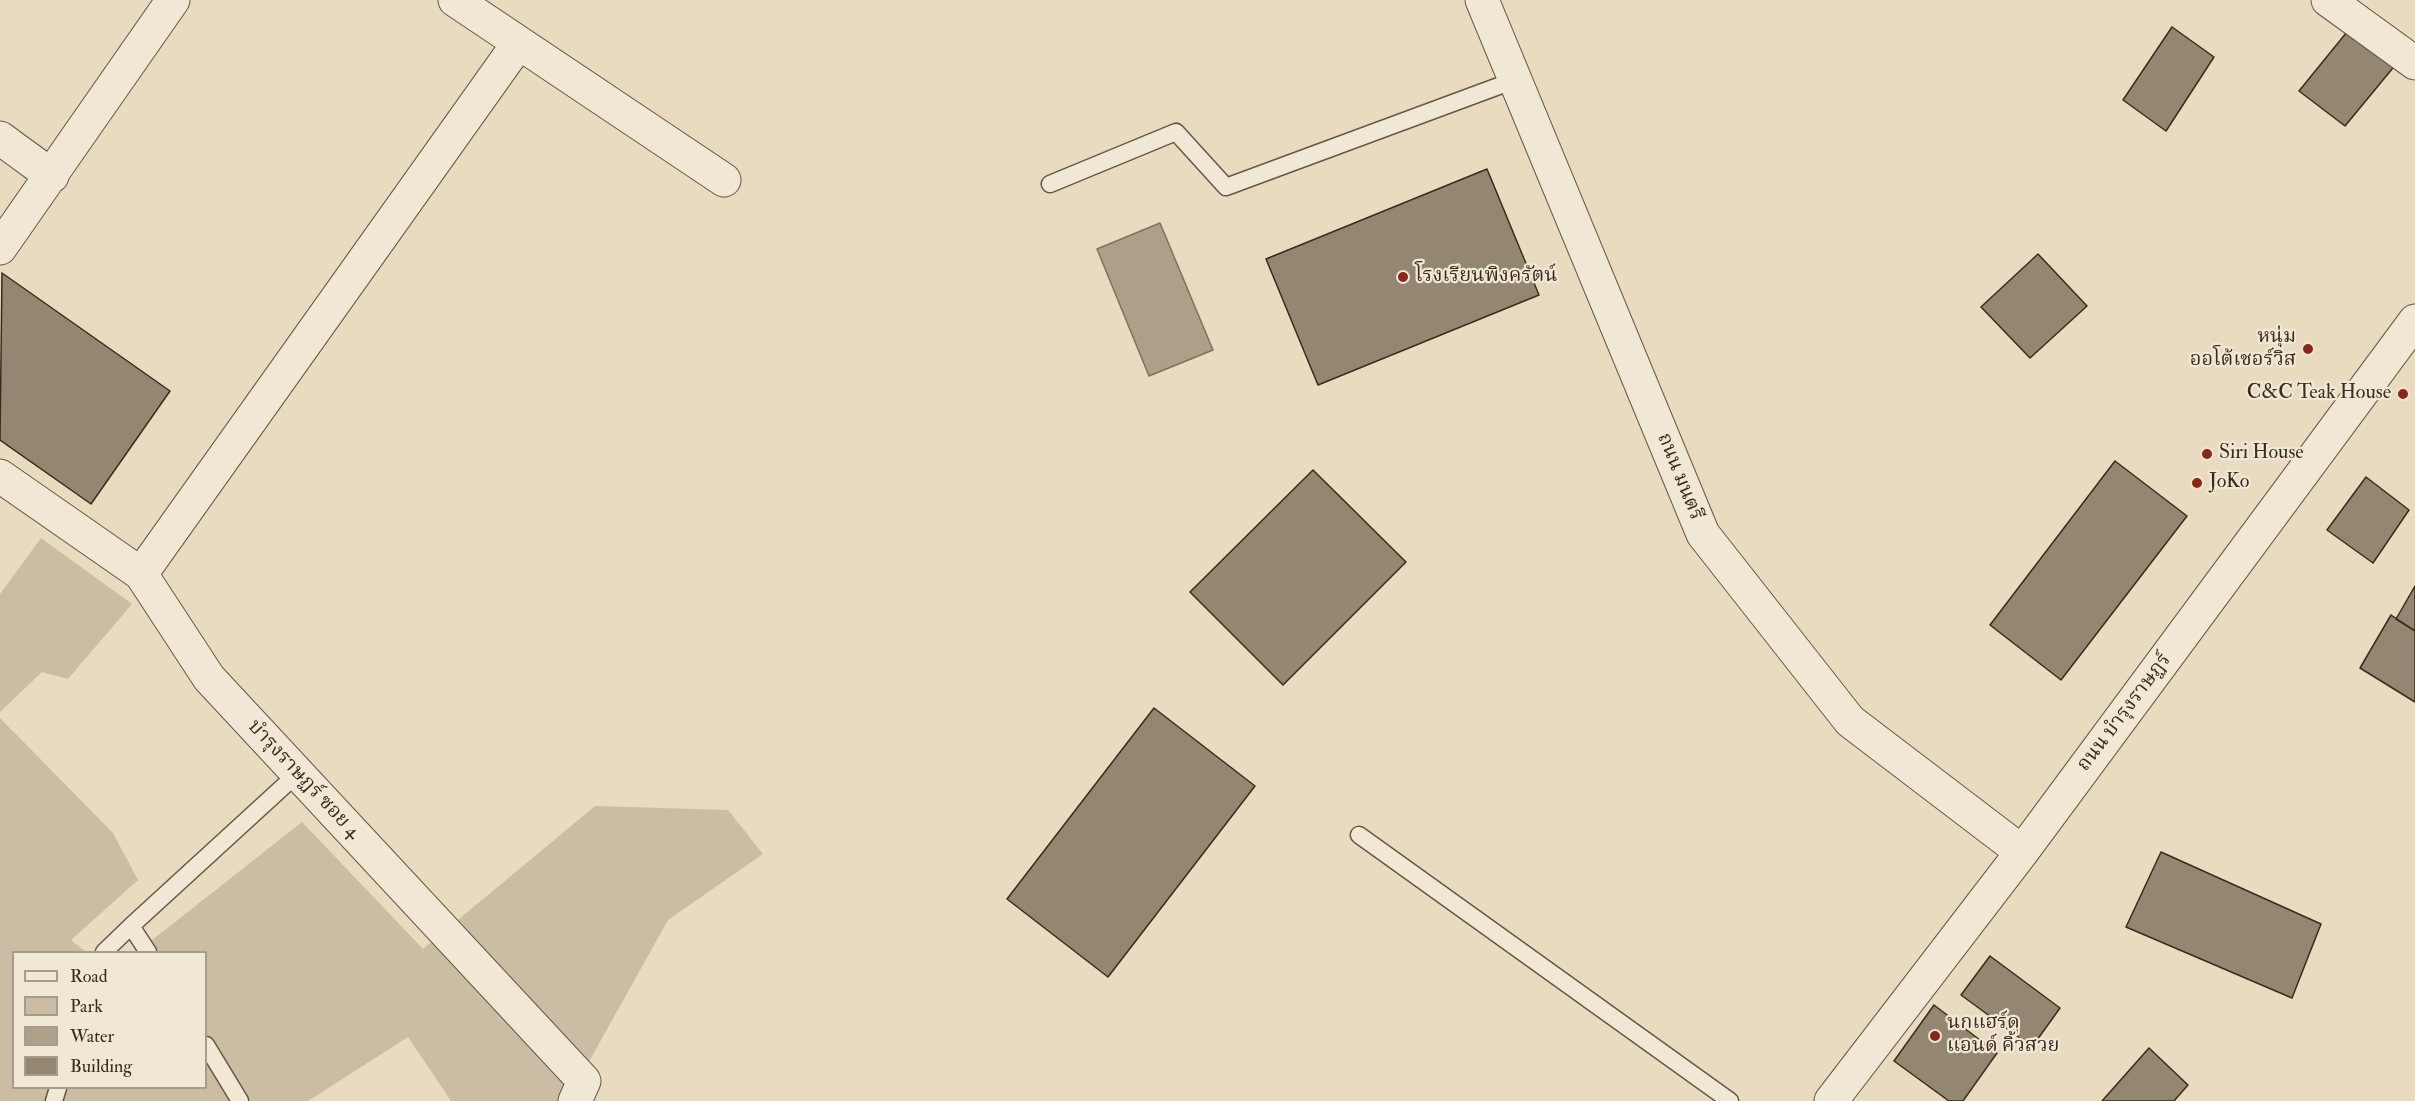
<!DOCTYPE html>
<html>
<head>
<meta charset="utf-8">
<style>
  body { margin:0 }
  #map { position:relative; width:2415px; height:1101px; overflow:hidden; background:#e8dbbf; font-family:"IM FELL Double Pica",serif }
  canvas { display:block }
  .legend { position:absolute; left:12px; top:951px; width:195px; height:138px; box-sizing:border-box; background:#f0e8d5; border:2px solid #a79c8b; margin:0; padding:8px 10px; list-style:none; font-size:18px; color:#3a2b1c }
  .legend li { display:flex; align-items:center; gap:12px; height:30px }
  .legend b { width:30px; border:2px solid #a79c8b }
</style>
</head>
<body>
<div id="map">
<canvas width="2415" height="1101"></canvas>
<ul class="legend">
<li><b style="height:8px;background:#f0e8d5"></b>Road</li>
<li><b style="height:16px;background:#cabda3"></b>Park</li>
<li><b style="height:16px;background:#ad9f88"></b>Water</li>
<li><b style="height:16px;background:#948771"></b>Building</li>
</ul>
</div>
<script>
const c = document.querySelector('canvas').getContext('2d');
c.lineJoin = 'round';
function fillPath(path, color) { c.fillStyle = color; c.fill(path, 'evenodd'); }
const poly = rows => new Path2D(rows.map(r => 'M' + r).join(''));
function trace(path, color, width, dash) { c.strokeStyle = color; c.lineWidth = width; c.lineCap = dash ? 'butt' : 'round'; c.setLineDash(dash || []); c.stroke(path); }
function drawText(font, color, halo, rows, align = 'center') {
  c.font = font + ' "IM FELL Double Pica","Noto Serif Thai",serif'; c.lineWidth = 4.5; c.setLineDash([]); c.textBaseline = 'middle'; c.strokeStyle = halo; c.fillStyle = color; for (const [text, x, y, turn = 0] of rows) {
    c.save(); c.translate(x, y); c.rotate((+turn || 0) * Math.PI / 180); c.textAlign = isNaN(turn) ? turn : align; if (halo) c.strokeText(text, 0, 0); c.fillText(text, 0, 0); c.restore();
  }
}
fillPath(poly([
  [41,538,132,604,68,679,42,672,0,712,0,594],
  [0,718,113,833,138,880,71,940,86,952,14,952,14,1088,206,1088,206,952,137,952,302,822,423,949,595,806,728,810,763,854,668,920,567,1101,451,1101,408,1037,308,1101,0,1101]
]), '#cabda3');
const water = poly([
  [1160,223,1213,350,1149,376,1097,249,1160,223]
]);
fillPath(water, '#ad9f88');
trace(water, '#7f715d', 1.5);
const building = poly([
  [2172,27,2214,57,2166,131,2123,100,2172,27],
  [2351,27,2397,63,2345,126,2299,91,2351,27],
  [1487,169,1539,295,1318,385,1266,259,1487,169],
  [2038,254,2087,306,2030,358,1981,307,2038,254],
  [2,273,170,391,91,504,0,440,2,273],
  [2115,461,2187,516,2061,680,1990,625,2115,461],
  [1313,470,1406,562,1283,685,1190,592,1313,470],
  [2366,477,2409,510,2373,563,2327,530,2366,477],
  [2415,586,2415,631,2396,619,2415,586],
  [2391,615,2415,631,2415,702,2360,668,2391,615],
  [1154,708,1255,786,1108,977,1007,899,1154,708],
  [2161,852,2321,924,2292,998,2126,927,2161,852],
  [1990,956,2060,1008,2032,1047,1961,995,1990,956],
  [1934,1005,1997,1053,1963,1101,1949,1101,1894,1061,1934,1005],
  [2149,1048,2188,1085,2174,1101,2102,1101,2149,1048]
]);
fillPath(building, '#948771');
trace(building, '#3a2b1c', 1.5);
const lane = poly([
  [1050,184,1176,132,1226,187,1515,80],
  [1359,835,1730,1101],
  [104,952,131,926],
  [148,952,131,926,297,774],
  [206,1045,240,1101],
  [54,1101,58,1088]
]);
const street = poly([
  [455,0,724,180],
  [1482,0,1703,534,1850,721,2022,852],
  [2328,0,2415,63],
  [0,138,52,176],
  [0,248,173,0],
  [0,476,141,574,209,678,584,1081,575,1101],
  [141,574,518,44],
  [1831,1101,2022,852,2415,321]
]);
trace(lane, '#665745', 19);
trace(street, '#665745', 35);
trace(lane, '#f0e8d5', 16);
trace(street, '#f0e8d5', 33);
for (const [x, y, r, color] of [
  [1403,277,6,"#8f2418"],
  [2308,349,6,"#8f2418"],
  [2403,394,6,"#8f2418"],
  [2207,454,6,"#8f2418"],
  [2197,483,6,"#8f2418"],
  [1935,1036,6,"#8f2418"]
]) { const dot = new Path2D(); dot.arc(x, y, r, 0, 2 * Math.PI); c.fillStyle = color; c.fill(dot); trace(dot, '#f0e8d5', 2); }
drawText('20px', '#3a2b1c', '#f0e8d5', [
  ["โรงเรียนพิงครัตน์",1415,277],
  ["หนุ่ม",2296,338,"right"],
  ["ออโต้เชอร์วิส",2296,361,"right"],
  ["C&C Teak House",2391,394,"right"],
  ["Siri House",2219,454],
  ["JoKo",2209,483],
  ["นกแฮร์ดู",1947,1024],
  ["แอนด์ คิ้วสวย",1947,1047]
], 'left');
drawText('20px', '#3a2b1c', '#f0e8d5', [
  ["ถนน มนตรี",1679,477,68],
  ["ถนน บำรุงราษฏร์",2125,713,-53],
  ["บำรุงราษฏร์ ซอย 4",303,780,47]
]);
</script>
</body>
</html>
